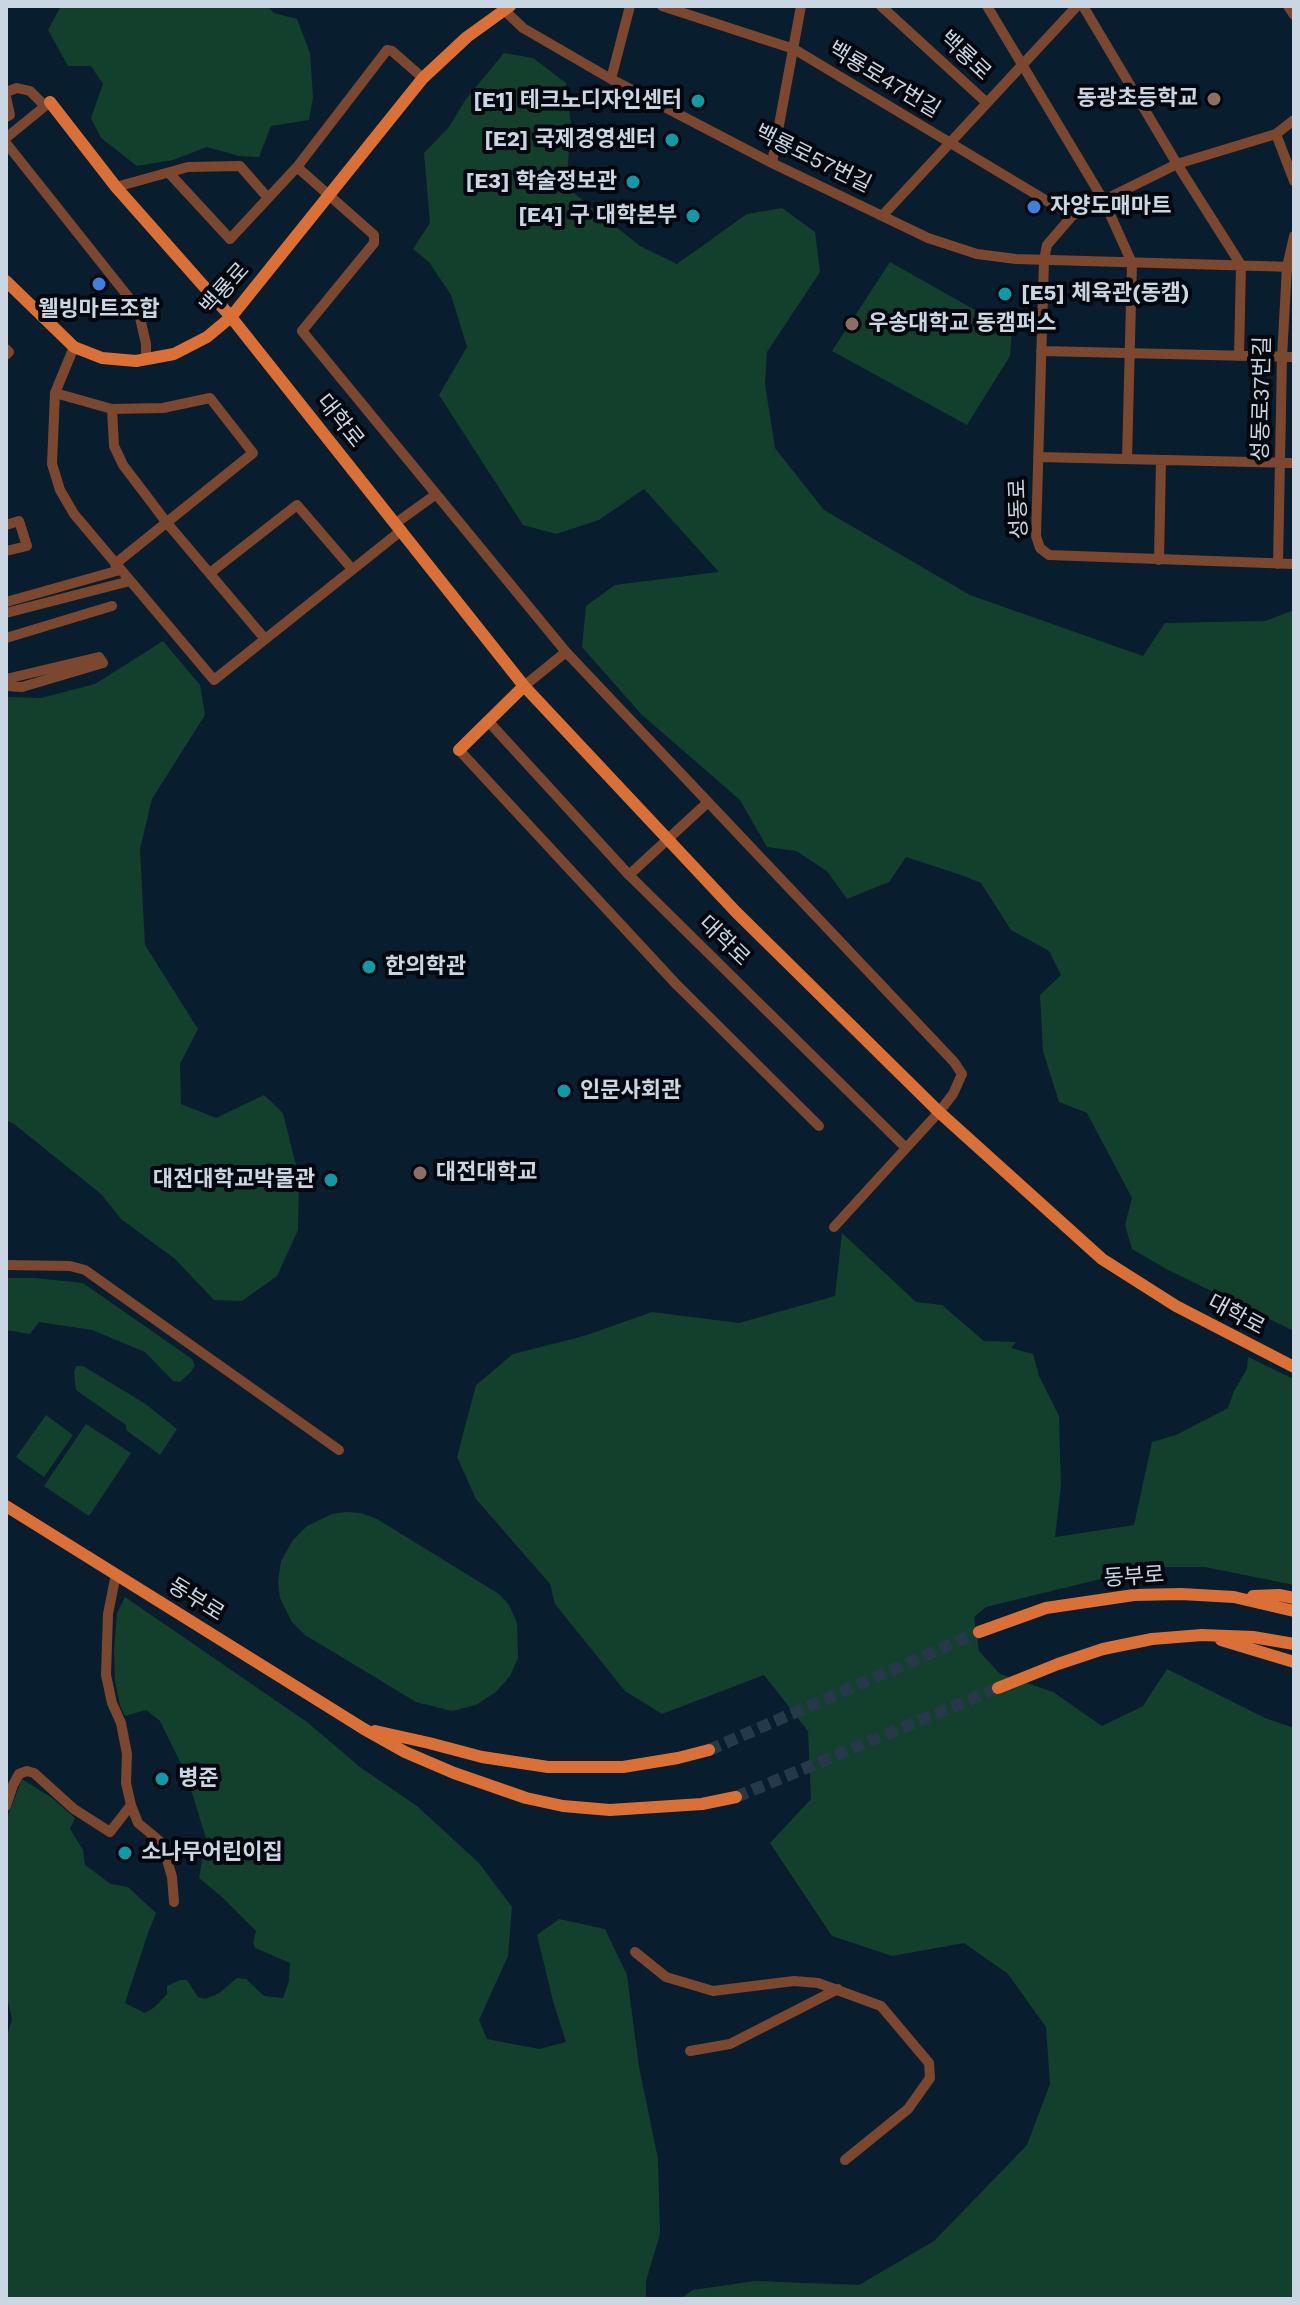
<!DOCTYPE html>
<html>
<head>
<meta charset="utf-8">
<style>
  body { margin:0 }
  #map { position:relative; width:1300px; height:2305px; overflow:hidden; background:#081d2e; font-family:"Work Sans",sans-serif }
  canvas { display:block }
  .frame { position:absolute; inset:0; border:8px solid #cad7e3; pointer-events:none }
</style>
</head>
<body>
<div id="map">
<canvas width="1300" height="2305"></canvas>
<div class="frame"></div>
</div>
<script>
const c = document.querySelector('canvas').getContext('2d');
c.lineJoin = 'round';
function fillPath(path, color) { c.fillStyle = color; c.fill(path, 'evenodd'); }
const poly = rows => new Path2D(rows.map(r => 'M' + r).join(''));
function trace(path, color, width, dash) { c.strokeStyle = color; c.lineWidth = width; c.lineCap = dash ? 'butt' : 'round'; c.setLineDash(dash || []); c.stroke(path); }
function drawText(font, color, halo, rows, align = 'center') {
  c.font = font + ' "Work Sans","Noto Sans KR",sans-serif'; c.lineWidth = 8; c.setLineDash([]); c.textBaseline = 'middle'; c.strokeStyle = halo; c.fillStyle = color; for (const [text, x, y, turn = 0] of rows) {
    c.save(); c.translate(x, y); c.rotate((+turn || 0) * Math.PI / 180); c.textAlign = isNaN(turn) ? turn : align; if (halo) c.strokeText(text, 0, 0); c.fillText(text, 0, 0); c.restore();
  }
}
fillPath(poly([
  [61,6,267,6,274,13,297,19,310,53,313,97,309,120,271,126,259,157,239,156,207,147,173,160,137,166,101,138,91,118,103,84,91,66,68,66,48,30],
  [504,53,533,58,566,83,571,125,566,187,640,246,677,264,747,214,782,208,815,232,820,272,767,352,765,384,775,448,824,510,970,595,1143,656,1165,623,1265,621,1294,610,1294,1331,1168,1270,1132,1249,1125,1225,1132,1198,1087,1113,1059,1102,1043,1051,1040,995,1061,975,1049,951,1011,930,981,883,961,875,906,857,889,882,847,899,827,871,796,851,767,847,740,800,641,714,582,647,586,606,615,585,719,572,644,489,599,520,556,534,523,525,439,395,467,347,451,295,429,262,413,249,430,223,424,153,449,127,466,99],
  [890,262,1012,331,1010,356,967,425,832,351],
  [163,641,200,685,205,715,152,799,140,849,145,945,198,1029,180,1064,181,1104,216,1118,264,1095,283,1113,299,1177,298,1230,277,1276,242,1301,214,1300,175,1259,121,1219,101,1194,14,1124,6,1120,6,697,41,698,95,684],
  [842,1233,916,1302,942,1305,984,1341,1016,1342,1011,1348,1033,1354,1039,1376,1059,1416,1061,1486,1055,1537,1134,1525,1152,1442,1176,1435,1228,1408,1234,1391,1247,1369,1248,1357,1294,1379,1294,1585,1205,1567,1150,1567,986,1607,974,1617,979,1651,1000,1674,1053,1692,1102,1726,1143,1706,1167,1669,1265,1718,1294,1728,1294,2299,680,2299,693,2290,755,2281,859,2285,934,2241,1027,2145,1050,2084,1046,2027,1008,1974,964,1943,892,1956,832,1936,770,1843,811,1799,808,1731,764,1675,662,1714,625,1691,555,1604,550,1584,476,1499,457,1457,476,1385,513,1354,584,1336,652,1312,739,1323,835,1296],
  [6,1278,35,1278,83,1283,192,1359,195,1366,190,1373,180,1382,173,1381,145,1352,92,1330,39,1322,30,1334,6,1330],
  [76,1366,83,1366,144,1403,177,1429,160,1455,126,1430,126,1425,76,1390,74,1373],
  [46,1415,73,1435,44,1477,16,1457],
  [86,1424,131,1453,89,1516,44,1486],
  [346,1512,361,1513,377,1519,499,1594,509,1605,517,1623,518,1658,510,1676,496,1692,476,1705,452,1711,416,1702,305,1635,292,1622,280,1598,278,1582,281,1561,293,1540,307,1526,332,1514],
  [125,1597,307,1722,360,1767,417,1806,479,1863,512,1907,508,1956,479,2020,487,2039,539,2049,566,2042,553,2001,537,1935,559,1919,605,1929,627,1975,639,2067,658,2159,660,2234,646,2281,646,2299,6,2299,6,2040,12,2019,6,1992,6,1821,22,1779,52,1798,75,1818,70,1829,83,1850,85,1865,111,1884,128,1887,156,1913,147,1936,125,2003,145,2013,155,2007,167,1994,167,1986,180,1980,187,1980,198,1997,205,1999,218,1994,237,1978,246,1979,264,1996,283,1998,289,1981,290,1963,255,1948,253,1943,256,1931,221,1896,199,1878,206,1838,186,1774,160,1721,146,1710,125,1716,120,1706,115,1681,114,1651,117,1613]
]), '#12402d');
trace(poly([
  [709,1750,979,1632],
  [736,1797,998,1688]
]), '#253949', 12, [12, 6]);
trace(poly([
  [662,6,794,49,1072,216],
  [881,6,987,103],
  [987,6,1104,201,1132,263,1127,459],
  [1083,6,1177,164,1241,265,1239,356],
  [1288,6,1294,15],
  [504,10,523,28,611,79,772,163,928,238,977,254,1016,259,1294,267],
  [611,79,630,6],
  [6,92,17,88,30,91,45,106],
  [6,97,10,115,6,117],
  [1294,120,1276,134,1177,164,1072,216,1047,245,1044,260,1036,536,1040,548,1049,555,1294,564],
  [1276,134,1294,181],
  [6,138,50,102],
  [6,143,138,309,146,344,146,359],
  [772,163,801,6],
  [297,167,374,235,374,243,302,331,566,652,954,1062,962,1074,953,1094,939,1112,834,1227],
  [170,174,230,239,297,167,387,50,392,51,423,78],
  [116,187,188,167,240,166,268,198],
  [883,215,1077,6],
  [74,347,55,393,52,464,60,490,74,514,214,680,402,530],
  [6,349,9,352,6,355],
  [1041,351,1294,357],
  [55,393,112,409,163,408,210,398,253,453,115,564],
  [112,409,114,446,123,465,167,523,265,639],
  [1038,457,1294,463],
  [396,523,435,495],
  [6,525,19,521,27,546,6,551],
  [1159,560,1161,460],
  [1278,564,1282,357,1287,267,1294,236],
  [210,573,297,505,352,569],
  [6,602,120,570],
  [6,613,130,581],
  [6,638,112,606],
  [6,679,99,657,103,663,22,687,6,686],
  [524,686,566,652],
  [488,721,629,875,905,1147],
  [459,750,676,984,819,1126],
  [629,875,707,803],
  [6,1265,70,1266,85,1270,339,1450],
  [116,1574,108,1614,106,1675,112,1703,121,1723,127,1754,126,1783,131,1805,138,1823,162,1843,172,1877,174,1902],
  [6,1806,13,1785,19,1774,27,1771,34,1773,74,1809,110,1832,131,1805],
  [635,1952,666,1977,713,1991,794,1981,818,1983,881,2006,929,2063,930,2078,908,2109,845,2160],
  [690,2051,730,2044,838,1989]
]), '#7b472e', 10);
trace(poly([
  [50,102,116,187,231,317,524,686,736,912,939,1112,1102,1259,1176,1306,1294,1367],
  [6,281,74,347,102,358,136,361,174,354,207,337,231,317,423,78,467,37,510,6],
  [459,750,524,686],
  [6,1506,364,1729,405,1752,454,1773,526,1798,563,1806,610,1810,702,1804,736,1797],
  [1253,1596,1279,1595,1294,1598],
  [979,1632,1046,1608,1134,1595,1181,1594,1234,1597,1294,1611],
  [1221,1640,1294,1662],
  [998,1688,1058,1664,1103,1649,1152,1639,1202,1635,1253,1637,1294,1644],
  [375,1731,429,1743,482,1757,548,1767,623,1767,678,1758,709,1750]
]), '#db7036', 12);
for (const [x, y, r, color] of [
  [1214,99,8,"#8d6e63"],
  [698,101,8,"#0f9aa8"],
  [672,140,8,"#0f9aa8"],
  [633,182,8,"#0f9aa8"],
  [1034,207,8,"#3f7fe0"],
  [693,216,8,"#0f9aa8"],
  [99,284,8,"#3f7fe0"],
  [1005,294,8,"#0f9aa8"],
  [852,324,8,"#8d6e63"],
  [369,967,8,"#0f9aa8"],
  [564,1091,8,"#0f9aa8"],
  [420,1173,8,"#8d6e63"],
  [331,1180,8,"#0f9aa8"],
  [162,1779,8,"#0f9aa8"],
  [125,1853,8,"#0f9aa8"]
]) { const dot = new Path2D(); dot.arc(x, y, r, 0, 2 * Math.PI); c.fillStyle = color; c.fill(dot); trace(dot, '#02070e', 3); }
drawText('22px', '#cad7e3', '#02070e', [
  ["백룡로",965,56,43],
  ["백룡로47번길",884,80,31],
  ["백룡로57번길",813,159,26],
  ["백룡로",225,289,-48],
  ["성동로37번길",1262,399,-89],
  ["대학로",340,421,51],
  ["성동로",1019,509,-92],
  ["대학로",724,941,44],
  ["대학로",1236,1315,28],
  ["동부로",1134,1577,-4],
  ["동부로",196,1600,32]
]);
drawText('bold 22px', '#cad7e3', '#02070e', [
  ["동광초등학교",1198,99,"right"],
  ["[E1] 테크노디자인센터",682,101,"right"],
  ["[E2] 국제경영센터",656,140,"right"],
  ["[E3] 학술정보관",617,182,"right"],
  ["자양도매마트",1050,207],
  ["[E4] 구 대학본부",677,216,"right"],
  ["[E5] 체육관(동캠)",1021,294],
  ["웰빙마트조합",99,310,"center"],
  ["우송대학교 동캠퍼스",868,324],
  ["한의학관",385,967],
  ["인문사회관",580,1091],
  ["대전대학교",436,1173],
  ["대전대학교박물관",315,1180,"right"],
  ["병준",178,1779],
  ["소나무어린이집",141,1853]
], 'left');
</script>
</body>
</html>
